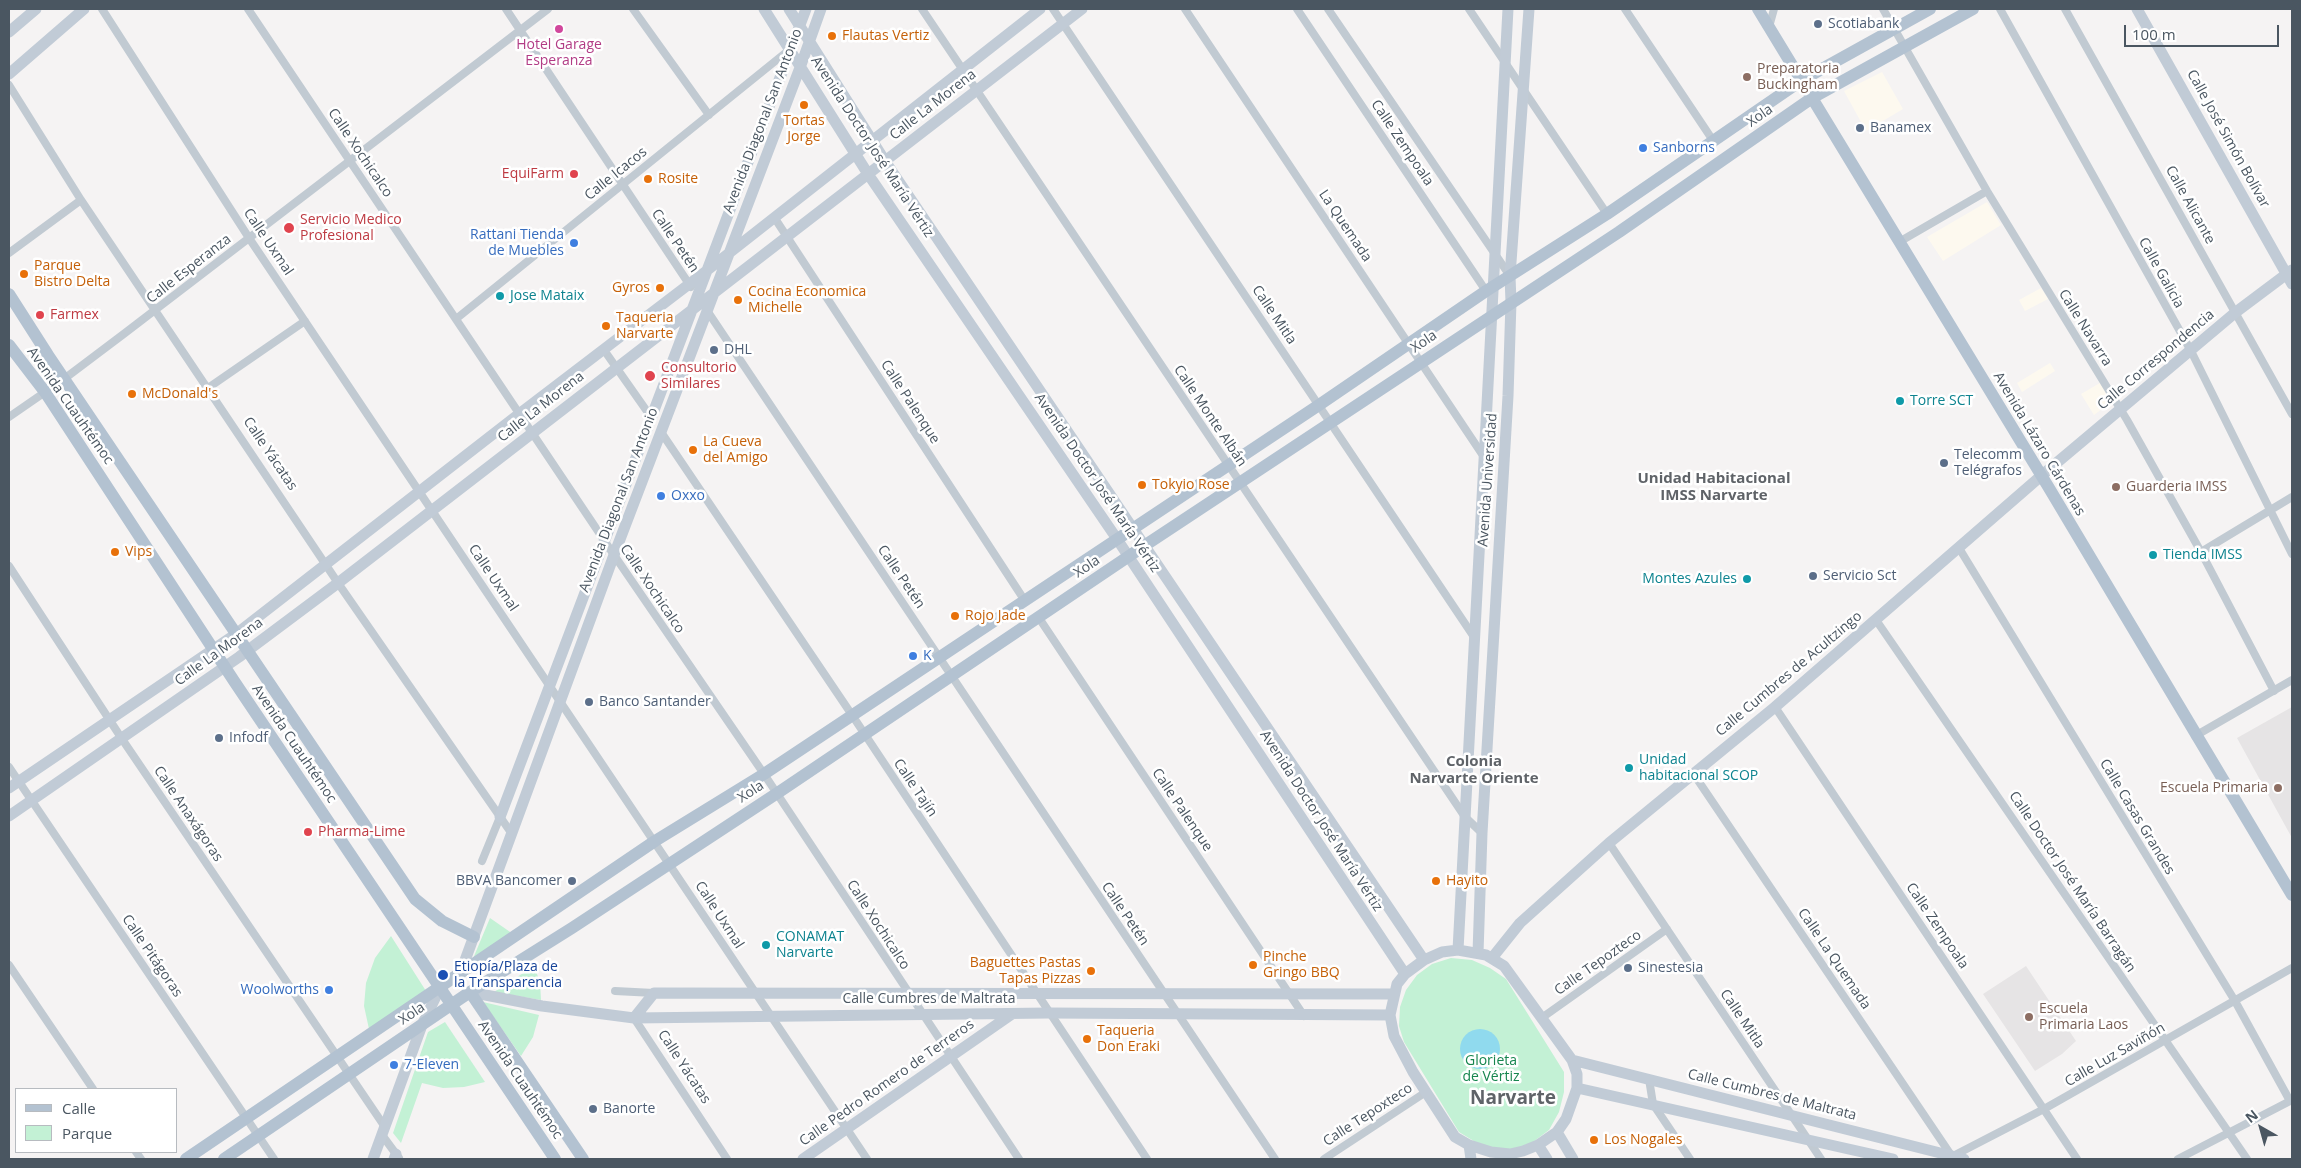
<!DOCTYPE html>
<html>
<head>
<meta charset="utf-8">
<style>
  body { margin:0 }
  #map { position:relative; width:2301px; height:1168px; overflow:hidden; background:#f5f3f3; font-family:"Open Sans",sans-serif }
  canvas { display:block }
  .frame { position:absolute; inset:0; border:10px solid #4a5661; pointer-events:none }
  .legend { position:absolute; left:15px; top:1088px; width:162px; height:65px; box-sizing:border-box; background:#fff; border:1px solid #b7bbc0; margin:0; padding:6px 9px; list-style:none; font-size:15px; color:#4a5661 }
  .legend li { display:flex; align-items:center; gap:10px; height:25px }
  .legend b { width:25px; border:1px solid #b7bbc0 }
  .north { position:absolute; left:2236px; top:1103px; width:50px; height:50px; -webkit-text-stroke:4px #fff; paint-order:stroke; rotate:322deg; font-size:14px; font-weight:700; line-height:20px; text-align:center; color:#4a5661 }
  .north::after { content:''; display:block; margin:auto; width:18px; height:22px; background:#4a5661; clip-path:polygon(50% 0,100% 100%,50% 72%,0 100%) }
  .scale { position:absolute; left:2124px; top:25px; width:155px; height:22px; box-sizing:border-box; border:2px solid #4a5661; border-top:0; padding-left:6px; font-size:15px; line-height:18px; white-space:nowrap; color:#4a5661; -webkit-text-stroke:4px #fff; paint-order:stroke }
</style>
</head>
<body>
<div id="map">
<canvas width="2301" height="1168"></canvas>
<div class="frame"></div>
<ul class="legend">
<li><b style="height:6px;background:#b3c2d1"></b>Calle</li>
<li><b style="height:14px;background:#c3f1d5"></b>Parque</li>
</ul>
<div class="north">N</div>
<div class="scale">100 m</div>
</div>
<script>
const c = document.querySelector('canvas').getContext('2d');
c.lineJoin = 'round';
function fillPath(path, color) { c.fillStyle = color; c.fill(path, 'evenodd'); }
const poly = rows => new Path2D(rows.map(r => 'M' + r).join(''));
function trace(path, color, width, dash) { c.strokeStyle = color; c.lineWidth = width; c.lineCap = dash ? 'butt' : 'round'; c.setLineDash(dash || []); c.stroke(path); }
function drawText(font, color, halo, rows, align = 'center') {
  c.font = font + ' "Open Sans",sans-serif'; c.lineWidth = 5; c.setLineDash([]); c.textBaseline = 'middle'; c.strokeStyle = halo; c.fillStyle = color; for (const [text, x, y, turn = 0] of rows) {
    c.save(); c.translate(x, y); c.rotate((+turn || 0) * Math.PI / 180); c.textAlign = isNaN(turn) ? turn : align; if (halo) c.strokeText(text, 0, 0); c.fillText(text, 0, 0); c.restore();
  }
}
fillPath(poly([
  [1882,72,1903,109,1866,131,1844,91],
  [1987,202,2001,225,1943,261,1927,237],
  [2041,288,2048,299,2025,311,2019,300],
  [2050,363,2055,371,2022,392,2017,383],
  [2100,383,2111,402,2094,415,2081,394]
]), '#fdf9ef');
fillPath(poly([
  [2292,707,2292,838,2237,738],
  [2026,966,2076,1041,2062,1054,2035,1071,1983,994]
]), '#e6e4e5');
fillPath(poly([
  [490,918,513,934,472,961],
  [391,936,426,991,369,1029,364,1006,366,983,375,958],
  [1451,958,1472,960,1490,968,1506,979,1564,1072,1564,1092,1559,1112,1549,1130,1533,1142,1514,1149,1495,1149,1477,1143,1459,1132,1404,1042,1399,1026,1400,1007,1406,990,1417,975,1432,964],
  [534,966,540,982,541,1000,494,992],
  [483,1002,539,1015,533,1037,521,1056],
  [445,1022,485,1082,464,1087,443,1088,422,1083,401,1143,393,1133,428,1032]
]), '#c3f1d5');
fillPath(poly([
  '1460 1049a20 20 0 1 1 40 0a20 20 0 1 1-40 0Z'
]), '#90daee');
trace(poly([
  [102,9,249,238,867,1159],
  [248,9,614,555,764,774,1019,1159],
  [506,9,691,287],
  [633,9,709,115],
  [922,9,1465,817,1482,833],
  [1053,9,1474,637],
  [1185,9,1484,457],
  [1297,9,1486,291],
  [1328,9,1510,276],
  [1469,9,1607,214],
  [1625,9,1714,142],
  [1883,9,1987,191,2127,420,2201,552,2274,691],
  [2000,9,2191,351,2292,554],
  [2065,9,2292,414],
  [1769,27,1774,9],
  [9,85,81,200,338,583,512,834],
  [774,217,1025,601],
  [1899,242,1987,191],
  [9,253,81,200],
  [706,309,1275,1159],
  [456,319,789,50],
  [604,350,651,417],
  [208,388,305,321],
  [9,417,64,379,125,333,548,9],
  [661,432,852,715,1147,1159],
  [1959,548,2235,1001,2290,1101],
  [2201,552,2292,497],
  [9,566,122,739,385,1127],
  [1039,618,1304,1016],
  [1876,620,2247,1159],
  [1775,707,2077,1159],
  [2195,736,2292,680],
  [9,767,274,1159],
  [1693,773,1953,1158],
  [1609,843,1821,1159],
  [482,861,500,817],
  [9,965,93,1089],
  [615,991,654,993],
  [1543,1017,1667,929],
  [634,1018,727,1159],
  [1649,1079,1653,1104,1690,1159],
  [382,1135,399,1158],
  [136,1152,141,1159],
  [1953,1156,2044,1109,2292,968],
  [1324,1159,1426,1092],
  [2178,1159,2292,1100]
]), '#c1cad2', 8);
trace(poly([
  [764,9,868,174,1117,539,1405,974],
  [789,9,885,161,1424,960],
  [2137,9,2292,284],
  [9,32,36,9],
  [9,74,84,9],
  [9,788,236,634,519,414,705,272,1040,9],
  [9,816,239,657,338,583,1082,9],
  [500,817,806,9],
  [1458,950,1508,9],
  [1458,950,1486,955,1504,966,1572,1060,1577,1074,1577,1088,1566,1119,1557,1132,1538,1145,1523,1151,1510,1154,1491,1152,1469,1145,1455,1137,1413,1072,1394,1036,1390,1015,1397,984,1405,974,1424,960,1442,952,1458,950],
  [1478,953,1482,833,1508,396,1511,302,1510,276,1529,9],
  [1492,958,1520,923,1609,843,1775,707,2041,476,2236,312,2292,270],
  [460,974,614,555,801,65,821,9],
  [470,992,542,1006,634,1018,1049,1013,1390,1015],
  [634,1018,654,993,1393,994],
  [1572,1060,1964,1159],
  [1577,1088,1893,1159],
  [1557,1132,1573,1159],
  [1469,1145,1471,1159],
  [1538,1145,1547,1159],
  [373,1159,422,1025,440,988],
  [394,1159,396,1154],
  [803,1159,1012,1014]
]), '#c1cbd6', 11);
trace(poly([
  [1758,9,2049,488,2292,895],
  [9,294,48,355,415,899,442,921,474,937],
  [9,345,45,392,234,681,555,1159],
  [470,992,583,1159],
  [186,1159,655,841,764,774,1319,405,1486,291,1607,214,1802,80,1930,9],
  [224,1159,470,992,572,928,782,790,1144,546,1619,232,1812,98,1973,9]
]), '#b3c2d1', 12);
for (const [x, y, r, color] of [
  [1818,24,5,"#5c6f8a"],
  [559,29,5,"#d1479c"],
  [832,36,5,"#e8710a"],
  [1747,77,5,"#8d6e63"],
  [804,105,5,"#e8710a"],
  [1860,128,5,"#5c6f8a"],
  [1643,148,5,"#3f7fe0"],
  [574,174,5,"#e0444e"],
  [648,179,5,"#e8710a"],
  [289,228,6,"#e0444e"],
  [574,243,5,"#3f7fe0"],
  [24,274,5,"#e8710a"],
  [660,288,5,"#e8710a"],
  [500,296,5,"#0f9aa8"],
  [738,300,5,"#e8710a"],
  [40,315,5,"#e0444e"],
  [606,326,5,"#e8710a"],
  [714,350,5,"#5c6f8a"],
  [650,376,6,"#e0444e"],
  [132,394,5,"#e8710a"],
  [1900,401,5,"#0f9aa8"],
  [693,450,5,"#e8710a"],
  [1944,463,5,"#5c6f8a"],
  [1142,485,5,"#e8710a"],
  [2116,487,5,"#8d6e63"],
  [661,496,5,"#3f7fe0"],
  [115,552,5,"#e8710a"],
  [2153,555,5,"#0f9aa8"],
  [1813,576,5,"#5c6f8a"],
  [1747,579,5,"#0f9aa8"],
  [955,616,5,"#e8710a"],
  [913,656,5,"#3f7fe0"],
  [589,702,5,"#5c6f8a"],
  [219,738,5,"#5c6f8a"],
  [1629,768,5,"#0f9aa8"],
  [2278,788,5,"#8d6e63"],
  [308,832,5,"#e0444e"],
  [572,881,5,"#5c6f8a"],
  [1436,881,5,"#e8710a"],
  [766,945,5,"#0f9aa8"],
  [1253,965,5,"#e8710a"],
  [1628,968,5,"#5c6f8a"],
  [1091,971,5,"#e8710a"],
  [443,975,6,"#1a4fb4"],
  [329,990,5,"#3f7fe0"],
  [2029,1017,5,"#8d6e63"],
  [1087,1039,5,"#e8710a"],
  [394,1065,5,"#3f7fe0"],
  [593,1109,5,"#5c6f8a"],
  [1594,1140,5,"#e8710a"]
]) { const dot = new Path2D(); dot.arc(x, y, r, 0, 2 * Math.PI); c.fillStyle = color; c.fill(dot); trace(dot, '#fff', 2); }
drawText('14px', '#4e5e75', '#fff', [
  ["Scotiabank",1828,24],
  ["Banamex",1870,128],
  ["DHL",724,350],
  ["Telecomm",1954,455],
  ["Telégrafos",1954,471],
  ["Servicio Sct",1823,576],
  ["Banco Santander",599,702],
  ["Infodf",229,738],
  ["BBVA Bancomer",562,881,"right"],
  ["Sinestesia",1638,968],
  ["Banorte",603,1109]
], 'left');
drawText('14px', '#c56008', '#fff', [
  ["Flautas Vertiz",842,36],
  ["Tortas",804,121,"center"],
  ["Jorge",804,137,"center"],
  ["Rosite",658,179],
  ["Parque",34,266],
  ["Bistro Delta",34,282],
  ["Gyros",650,288,"right"],
  ["Cocina Economica",748,292],
  ["Michelle",748,308],
  ["Taqueria",616,318],
  ["Narvarte",616,334],
  ["McDonald's",142,394],
  ["La Cueva",703,442],
  ["del Amigo",703,458],
  ["Tokyio Rose",1152,485],
  ["Vips",125,552],
  ["Rojo Jade",965,616],
  ["Hayito",1446,881],
  ["Pinche",1263,957],
  ["Gringo BBQ",1263,973],
  ["Baguettes Pastas",1081,963,"right"],
  ["Tapas Pizzas",1081,979,"right"],
  ["Taqueria",1097,1031],
  ["Don Eraki",1097,1047],
  ["Los Nogales",1604,1140]
], 'left');
drawText('14px', '#b23c85', '#fff', [
  ["Hotel Garage",559,45],
  ["Esperanza",559,61]
]);
drawText('14px', '#785e54', '#fff', [
  ["Preparatoria",1757,69],
  ["Buckingham",1757,85],
  ["Guarderia IMSS",2126,487],
  ["Escuela Primaria",2268,788,"right"],
  ["Escuela",2039,1009],
  ["Primaria Laos",2039,1025]
], 'left');
drawText('14px', '#4a5661', '#fff', [
  ["Calle La Morena",933,105,-38],
  ["Xola",1760,116,-35],
  ["Avenida Diagonal San Antonio",763,121,-69],
  ["Calle José Simón Bolívar",2228,139,61],
  ["Calle Zempoala",1402,143,56],
  ["Avenida Doctor José María Vértiz",872,147,57],
  ["Calle Xochicalco",360,153,56],
  ["Calle Icacos",616,174,-39],
  ["Calle Alicante",2190,205,61],
  ["La Quemada",1345,226,56],
  ["Calle Petén",675,241,56],
  ["Calle Uxmal",268,242,56],
  ["Calle Esperanza",189,269,-38],
  ["Calle Galicia",2161,273,61],
  ["Calle Mitla",1274,315,56],
  ["Calle Navarra",2085,328,58],
  ["Xola",1424,342,-34],
  ["Calle Correspondencia",2156,360,-40],
  ["Calle Palenque",910,402,57],
  ["Avenida Cuauhtémoc",70,406,55],
  ["Calle La Morena",541,407,-38],
  ["Calle Monte Albán",1210,416,56],
  ["Avenida Lázaro Cárdenas",2039,444,59],
  ["Calle Yácatas",270,454,56],
  ["Avenida Universidad",1488,480,-86],
  ["Avenida Doctor José María Vértiz",1097,483,56],
  ["Avenida Diagonal San Antonio",619,500,-69],
  ["Xola",1087,567,-34],
  ["Calle Petén",901,577,56],
  ["Calle Uxmal",493,578,56],
  ["Calle Xochicalco",652,589,56],
  ["Calle La Morena",219,652,-36],
  ["Calle Cumbres de Acultzingo",1789,674,-40],
  ["Avenida Cuauhtémoc",294,744,56],
  ["Calle Tajín",915,788,56],
  ["Xola",751,792,-33],
  ["Calle Palenque",1182,810,56],
  ["Calle Anaxágoras",188,814,56],
  ["Calle Casas Grandes",2137,817,59],
  ["Avenida Doctor José María Vértiz",1321,821,57],
  ["Calle Doctor José María Barragán",2072,882,56],
  ["Calle Petén",1125,914,56],
  ["Calle Uxmal",719,915,57],
  ["Calle Xochicalco",878,925,57],
  ["Calle Zempoala",1937,926,56],
  ["Calle Pitágoras",152,956,56],
  ["Calle La Quemada",1834,959,56],
  ["Calle Tepozteco",1598,963,-35],
  ["Calle Cumbres de Maltrata",929,999],
  ["Xola",412,1014,-34],
  ["Calle Mitla",1742,1019,56],
  ["Calle Luz Saviñón",2115,1055,-30],
  ["Calle Yácatas",684,1067,57],
  ["Avenida Cuauhtémoc",520,1080,56],
  ["Calle Pedro Romero de Terreros",887,1083,-35],
  ["Calle Cumbres de Maltrata",1772,1095,14],
  ["Calle Tepoxteco",1368,1115,-33]
]);
drawText('14px', '#366cbe', '#fff', [
  ["Sanborns",1653,148],
  ["Rattani Tienda",564,235,"right"],
  ["de Muebles",564,251,"right"],
  ["Oxxo",671,496],
  ["K",923,656],
  ["Woolworths",319,990,"right"],
  ["7-Eleven",404,1065]
], 'left');
drawText('14px', '#be3a42', '#fff', [
  ["EquiFarm",564,174,"right"],
  ["Servicio Medico",300,220],
  ["Profesional",300,236],
  ["Farmex",50,315],
  ["Consultorio",661,368],
  ["Similares",661,384],
  ["Pharma-Lime",318,832]
], 'left');
drawText('14px', '#0d838f', '#fff', [
  ["Jose Mataix",510,296],
  ["Torre SCT",1910,401],
  ["Tienda IMSS",2163,555],
  ["Montes Azules",1737,579,"right"],
  ["Unidad",1639,760],
  ["habitacional SCOP",1639,776],
  ["CONAMAT",776,937],
  ["Narvarte",776,953]
], 'left');
drawText('14px', '#164399', '#fff', [
  ["Etiopía/Plaza de",454,967],
  ["la Transparencia",454,983]
], 'left');
drawText('14px', '#17864f', '#fff', [
  ["Glorieta",1491,1061],
  ["de Vértiz",1491,1077]
]);
drawText('bold 15px', '#5f6368', '#fff', [
  ["Unidad Habitacional",1714,479],
  ["IMSS Narvarte",1714,496],
  ["Colonia",1474,762],
  ["Narvarte Oriente",1474,779]
]);
drawText('bold 19px', '#5f6368', '#fff', [
  ["Narvarte",1513,1099]
]);
</script>
</body>
</html>
